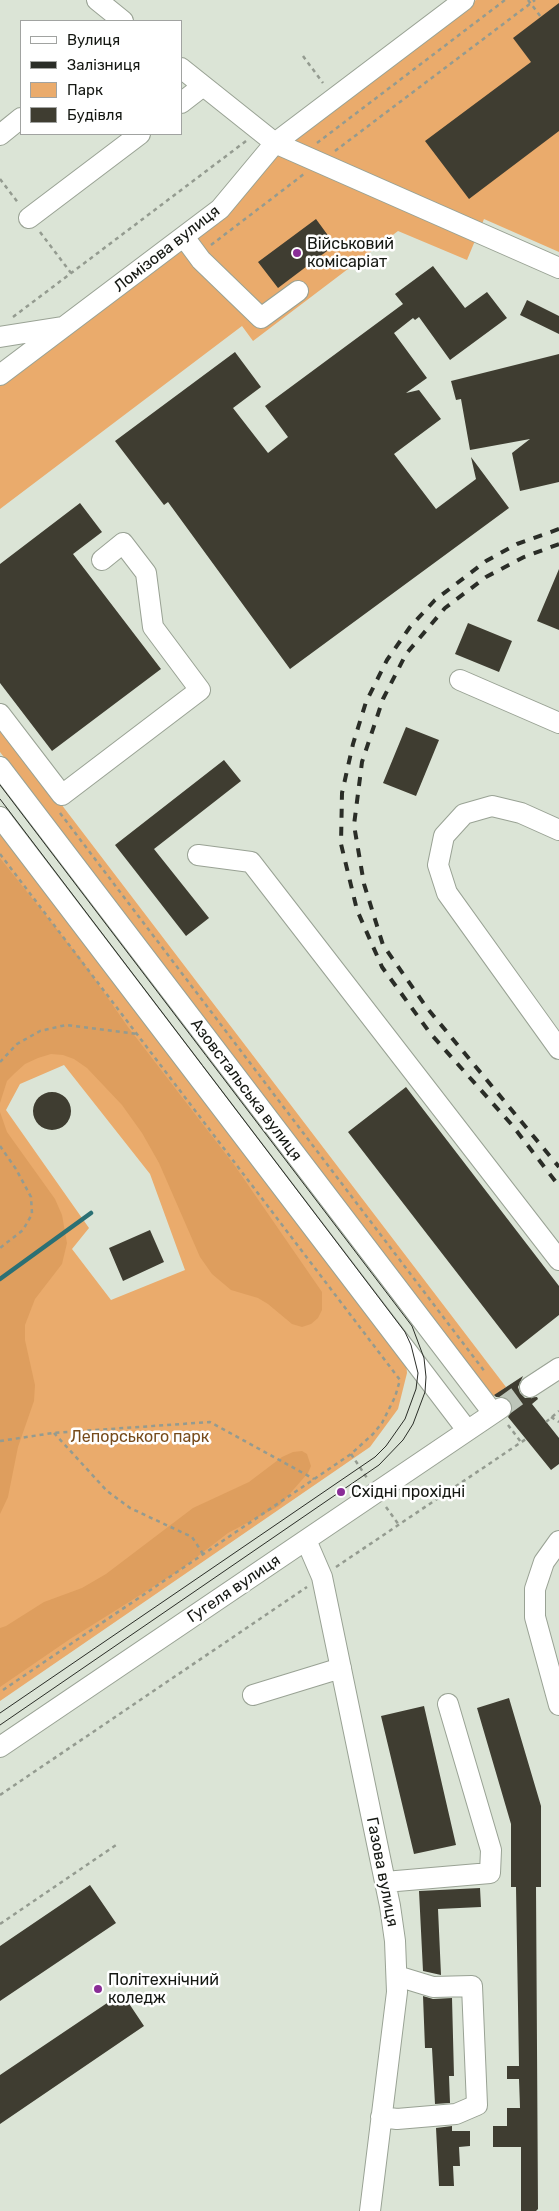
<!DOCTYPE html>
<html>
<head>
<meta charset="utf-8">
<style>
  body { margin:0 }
  #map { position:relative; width:559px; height:2211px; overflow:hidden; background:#dbe4d6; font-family:Rubik,sans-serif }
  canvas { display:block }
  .legend { position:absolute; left:20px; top:20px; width:162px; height:115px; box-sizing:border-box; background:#fff; border:1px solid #a1a3a1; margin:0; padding:6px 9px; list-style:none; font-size:15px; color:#151813 }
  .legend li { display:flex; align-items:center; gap:10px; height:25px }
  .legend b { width:25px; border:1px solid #a1a3a1 }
</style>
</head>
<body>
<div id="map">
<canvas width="559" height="2211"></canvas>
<ul class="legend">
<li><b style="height:6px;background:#fff"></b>Вулиця</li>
<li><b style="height:6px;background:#2a2d27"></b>Залізниця</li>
<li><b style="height:14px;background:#eaab6c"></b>Парк</li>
<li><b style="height:14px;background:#3f3d31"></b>Будівля</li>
</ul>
</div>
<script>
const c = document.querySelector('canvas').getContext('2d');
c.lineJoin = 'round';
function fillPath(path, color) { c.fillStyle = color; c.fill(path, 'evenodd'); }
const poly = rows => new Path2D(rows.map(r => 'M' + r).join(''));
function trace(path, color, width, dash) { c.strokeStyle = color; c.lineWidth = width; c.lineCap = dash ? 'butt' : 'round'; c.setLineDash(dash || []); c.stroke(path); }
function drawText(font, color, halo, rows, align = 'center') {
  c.font = font + ' Rubik,sans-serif'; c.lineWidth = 5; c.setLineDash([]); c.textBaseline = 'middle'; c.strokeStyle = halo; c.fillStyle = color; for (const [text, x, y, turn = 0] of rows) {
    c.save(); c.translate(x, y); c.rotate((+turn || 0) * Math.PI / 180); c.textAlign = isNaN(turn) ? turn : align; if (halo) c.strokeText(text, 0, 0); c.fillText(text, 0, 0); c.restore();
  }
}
fillPath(poly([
  [476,0,559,0,559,252,484,219,467,260,398,231,253,341,242,326,0,509,0,384,284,146],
  [0,724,506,1387,492,1397,0,752],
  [0,830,406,1362,407,1373,398,1409,370,1447,0,1701],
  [64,1065,150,1174,185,1270,111,1300,72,1249,89,1228,6,1110,20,1084]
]), '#eaab6c');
fillPath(poly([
  [0,858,82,961,128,1027,235,1166,322,1292,322,1310,318,1318,311,1324,302,1327,292,1324,268,1304,258,1298,231,1290,212,1274,200,1257,159,1163,142,1133,122,1105,87,1068,74,1059,63,1055,51,1054,38,1058,25,1064,15,1073,7,1081,0,1103],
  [0,1112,7,1132,55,1199,62,1215,67,1243,62,1264,35,1299,25,1325,25,1340,35,1385,34,1401,18,1447,8,1497,0,1514],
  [302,1451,307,1454,311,1466,308,1473,279,1506,228,1533,180,1570,70,1639,0,1687,0,1628,6,1626,44,1602,82,1588,106,1574,193,1508,249,1482,282,1457,293,1452]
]), '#de9e5e');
trace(poly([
  [0,1279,91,1213]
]), '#2b7074', 4.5);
fillPath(poly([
  [559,3,559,131,469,199,425,141,531,62,513,38],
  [316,219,335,245,278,288,258,262],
  [433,266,465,308,487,292,507,318,450,360,419,317,415,320,413,318,394,333,427,378,406,393,419,390,441,419,394,454,436,509,476,479,471,457,509,508,290,669,168,502,164,505,115,441,235,352,261,387,233,408,268,453,288,437,265,406,403,304,395,294],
  [527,300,559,316,559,334,520,315],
  [559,354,559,482,520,491,512,453,530,439,470,450,461,399,456,400,451,381],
  [80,503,102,532,73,554,161,669,52,751,0,683,0,564],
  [559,569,559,630,537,621],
  [468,623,512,641,499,672,455,654],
  [406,727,439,740,416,796,383,783],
  [224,760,241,781,154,849,209,918,186,936,115,845],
  [406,1087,559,1286,559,1315,516,1349,348,1132],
  '33 1111a19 19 0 1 1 38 0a19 19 0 1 1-38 0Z',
  [150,1230,164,1262,123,1281,109,1248],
  [523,1376,518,1387,520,1393,525,1398,537,1397,538,1399,532,1404,559,1438,559,1464,551,1470,508,1417,513,1408,511,1401,506,1397,496,1397,494,1395],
  [509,1698,541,1806,541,1887,536,1887,538,2209,536,2211,521,2211,521,2147,493,2147,493,2126,507,2126,507,2108,520,2108,519,2079,507,2079,507,2066,519,2066,516,1887,511,1887,511,1824,477,1708],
  [424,1706,456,1845,414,1854,381,1716],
  [90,1885,116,1923,0,2001,0,1946],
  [480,1888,481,1907,438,1909,441,1975,423,1971,419,1891],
  [122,1993,144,2026,0,2124,0,2075],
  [423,1996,433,1999,452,1998,454,2076,449,2076,450,2103,435,2104,432,2048,425,2048],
  [452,2126,452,2131,470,2131,470,2146,459,2147,460,2166,453,2166,454,2186,439,2186,436,2128]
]), '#3f3d31');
trace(poly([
  [501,1408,530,1387]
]), '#bdc5b9', 20, [20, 10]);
const minor = poly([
  [97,0,123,21],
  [181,68,275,143,559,268],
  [181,103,203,86],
  [0,135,21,118],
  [29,218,140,134],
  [184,237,201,260,261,318,298,291],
  [0,337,62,327],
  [0,375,220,209,275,143,464,0],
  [460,680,559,723],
  [0,714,62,795,200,690,153,627,146,573,123,543,102,560],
  [0,767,493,1413],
  [0,817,467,1430],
  [559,830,521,813,492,806,464,814,444,836,438,865,447,893,559,1049],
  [198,855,251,862,559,1260],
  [530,1387,559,1368],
  [306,1540,322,1577,390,1906,395,1941,397,1992,370,2211],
  [559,1541,544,1562,535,1589,535,1617,559,1705],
  [253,1695,341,1668],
  [0,1747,501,1408],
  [385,1882,490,1873,491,1850,448,1704],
  [381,2117,397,2119,456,2114,477,2105,472,1986,433,1987,397,1976]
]);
trace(minor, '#99a294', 22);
trace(poly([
  [528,0,541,17],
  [303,56,323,83],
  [317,143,505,0],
  [335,151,535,0],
  [0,179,19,204],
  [40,232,71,273],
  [211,245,304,174],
  [13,317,246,141],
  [60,813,485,1372],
  [0,854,400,1380,395,1397,382,1423,373,1434,351,1454,0,1692],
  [0,1062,17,1044,40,1031,66,1025,137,1034],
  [0,1146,16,1169,31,1197,32,1214,23,1230,0,1248],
  [551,1417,559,1422],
  [546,1422,559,1411],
  [508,1425,521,1442],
  [54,1433,107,1491,130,1508,192,1537,203,1554],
  [0,1441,53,1433,210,1422,314,1479],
  [351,1454,367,1478],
  [386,1507,399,1525],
  [336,1567,526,1439],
  [0,1795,307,1587],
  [0,1924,116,1845]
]), '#949b90', 2.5, [4, 4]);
trace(minor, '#fff', 20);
trace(poly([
  [0,785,412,1326,424,1358,426,1377,425,1392,413,1424,403,1440,379,1465,0,1725],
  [0,799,405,1332,411,1345,418,1373,416,1389,405,1419,386,1446,375,1457,0,1713]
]), '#2a2d27', 1);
trace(poly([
  [559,529,517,544,486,561,435,600,410,627,387,660,366,702,353,744,342,793,341,844,357,910,382,967,430,1033,512,1125,559,1186],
  [559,544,524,557,486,577,445,608,406,654,383,699,362,762,354,825,364,884,383,945,427,1008,559,1167]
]), '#2a2d27', 4, [9, 9]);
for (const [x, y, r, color] of [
  [297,253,5,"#8a2d97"],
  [341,1492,5,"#8a2d97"],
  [98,1989,5,"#8a2d97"]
]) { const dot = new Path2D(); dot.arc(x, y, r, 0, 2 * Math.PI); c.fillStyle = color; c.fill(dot); trace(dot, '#fff', 2); }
drawText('16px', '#151813', '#fff', [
  ["Військовий",307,244],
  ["комісаріат",307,262],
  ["Східні прохідні",351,1492],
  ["Політехнічний",108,1980],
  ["коледж",108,1998]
], 'left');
drawText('16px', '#151813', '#fff', [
  ["Ломізова вулиця",167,249,-38],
  ["Азовстальська вулиця",246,1090,53],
  ["Гугеля вулиця",234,1589,-34],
  ["Газова вулиця",382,1872,79]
]);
drawText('16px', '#764b1b', '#fff', [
  ["Лепорського парк",140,1437]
]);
</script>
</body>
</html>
